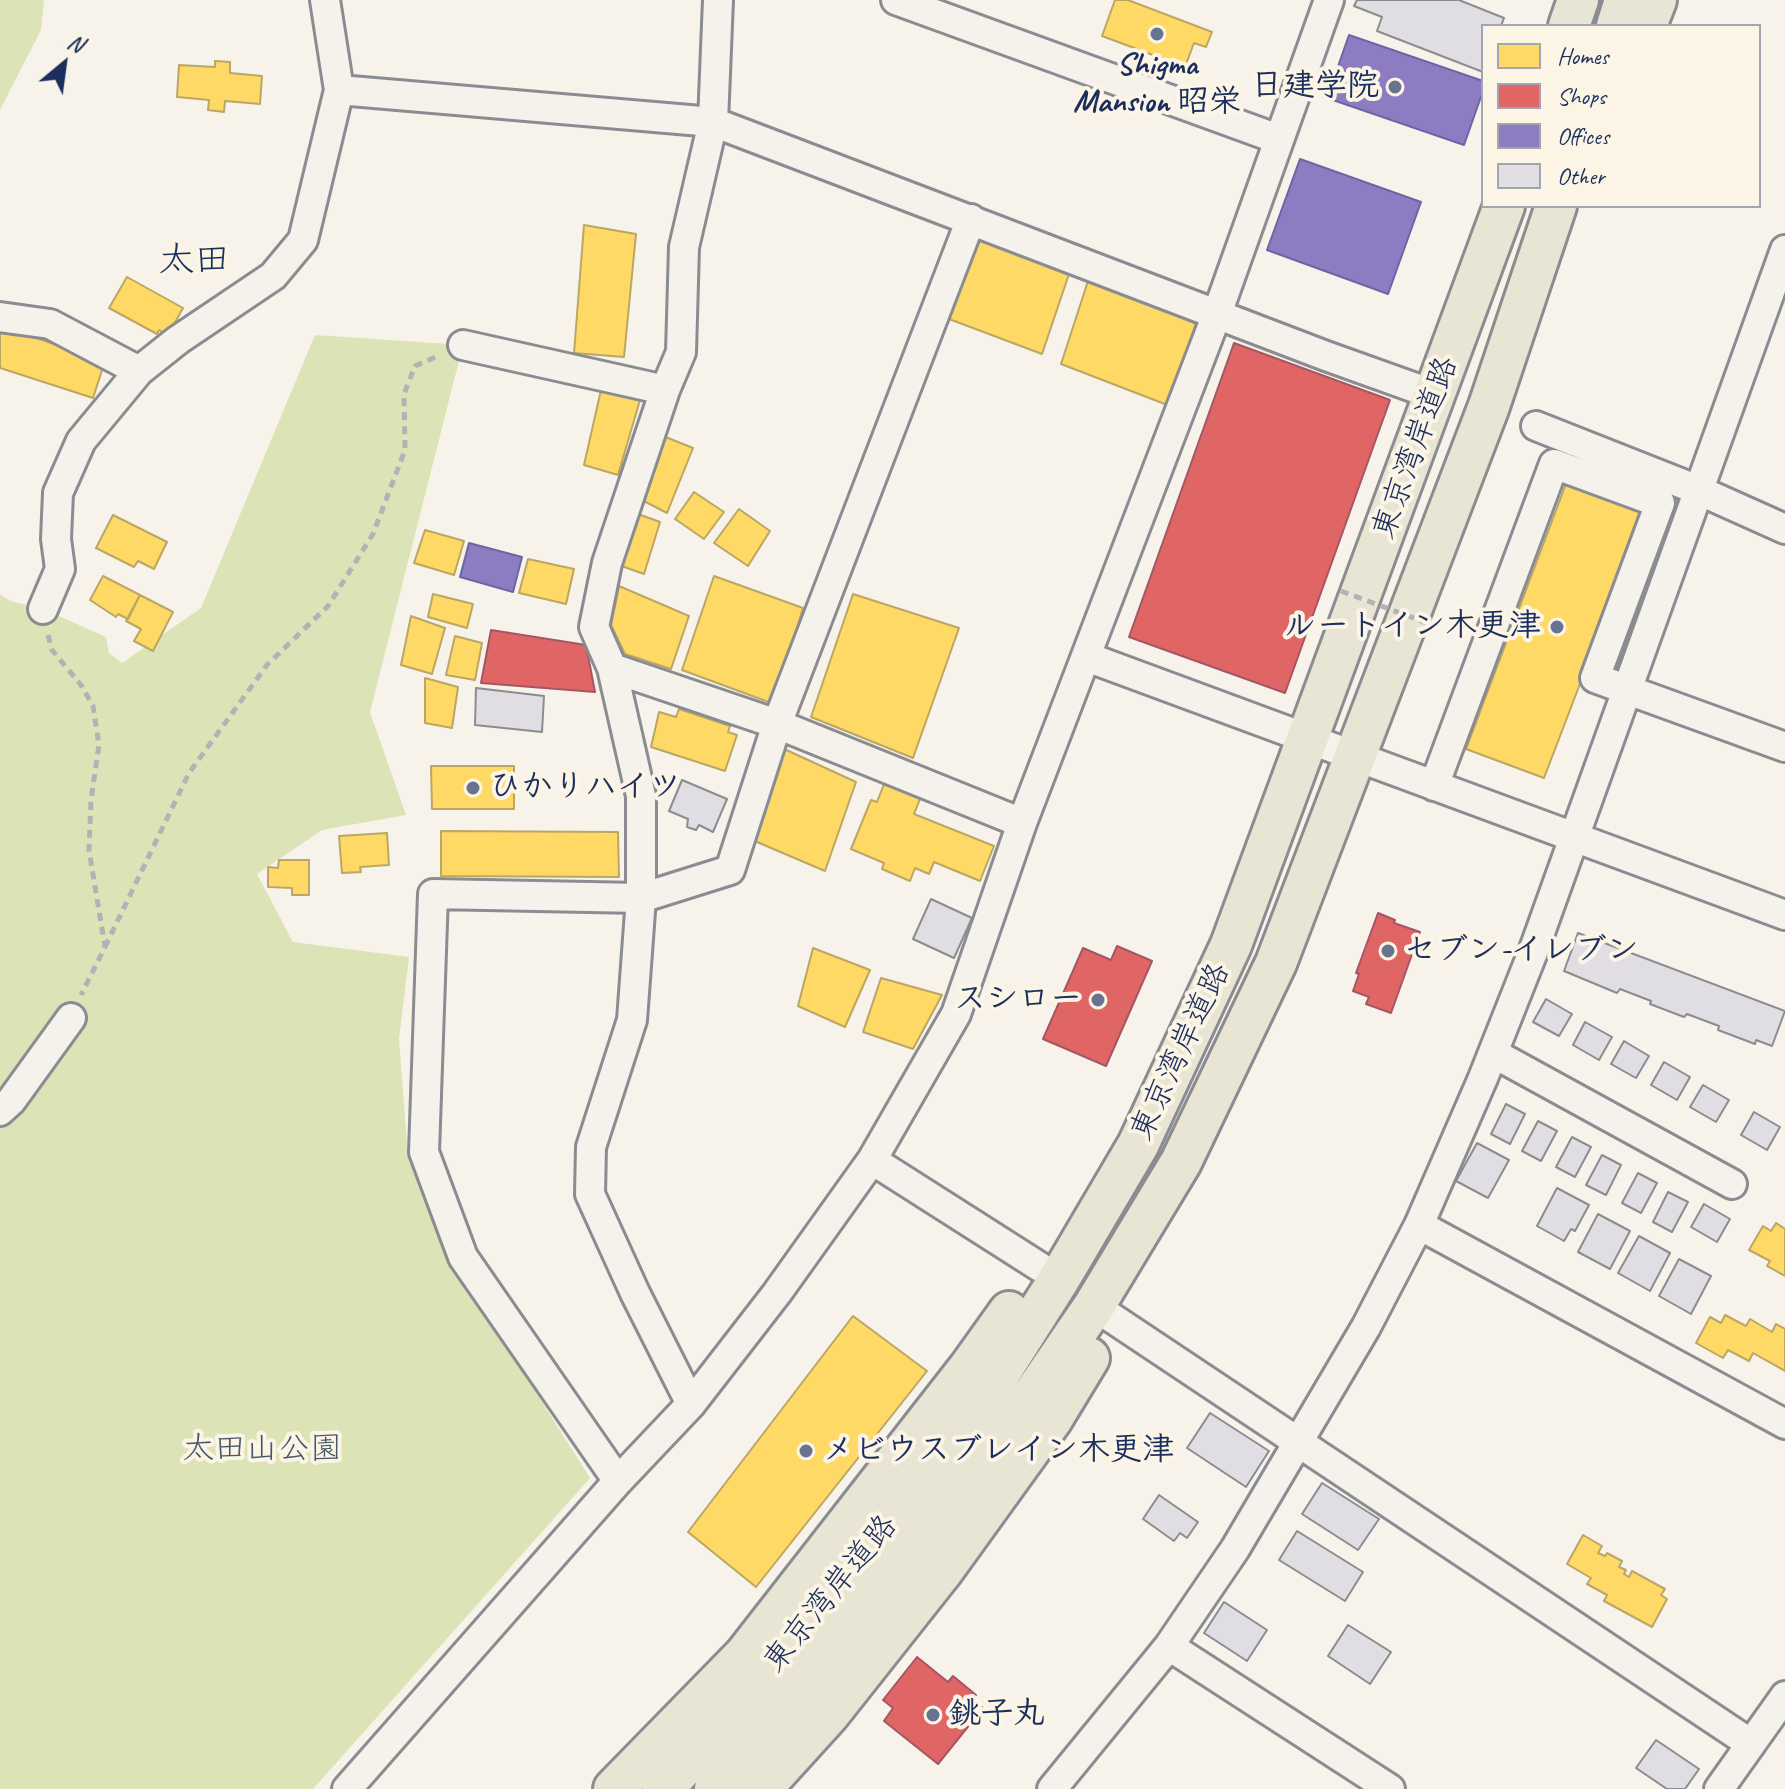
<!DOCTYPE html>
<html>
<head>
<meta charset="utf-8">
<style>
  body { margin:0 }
  #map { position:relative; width:1785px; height:1789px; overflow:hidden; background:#f7f3ea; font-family:Caveat,sans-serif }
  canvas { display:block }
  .legend { position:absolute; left:1481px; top:24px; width:280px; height:184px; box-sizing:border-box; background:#fcf5e5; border:2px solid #a2a6af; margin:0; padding:10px 14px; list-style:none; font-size:24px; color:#1b2f5e }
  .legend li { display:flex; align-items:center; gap:16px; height:40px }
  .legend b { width:40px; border:2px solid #a2a6af }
  .north { position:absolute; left:24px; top:24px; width:80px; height:80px; -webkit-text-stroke:6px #fcf5e5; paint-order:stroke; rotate:29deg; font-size:22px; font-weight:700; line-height:32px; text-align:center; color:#1b2f5e }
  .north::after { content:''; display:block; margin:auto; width:28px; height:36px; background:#1b2f5e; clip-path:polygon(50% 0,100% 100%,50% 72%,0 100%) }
</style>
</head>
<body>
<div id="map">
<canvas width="1785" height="1789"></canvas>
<ul class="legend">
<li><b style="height:22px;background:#ffd966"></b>Homes</li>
<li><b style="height:22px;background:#e06666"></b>Shops</li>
<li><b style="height:22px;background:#8e7cc3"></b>Offices</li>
<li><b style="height:22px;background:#e0dee3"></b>Other</li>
</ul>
<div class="north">N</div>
</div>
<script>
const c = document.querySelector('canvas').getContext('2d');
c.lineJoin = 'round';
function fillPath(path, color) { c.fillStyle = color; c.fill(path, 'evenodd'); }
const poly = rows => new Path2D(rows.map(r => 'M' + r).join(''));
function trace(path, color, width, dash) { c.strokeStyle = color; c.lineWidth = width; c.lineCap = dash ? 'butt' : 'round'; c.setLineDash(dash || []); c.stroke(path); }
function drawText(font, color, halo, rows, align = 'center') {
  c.font = font + ' Caveat,"Klee One",sans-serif'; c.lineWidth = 8; c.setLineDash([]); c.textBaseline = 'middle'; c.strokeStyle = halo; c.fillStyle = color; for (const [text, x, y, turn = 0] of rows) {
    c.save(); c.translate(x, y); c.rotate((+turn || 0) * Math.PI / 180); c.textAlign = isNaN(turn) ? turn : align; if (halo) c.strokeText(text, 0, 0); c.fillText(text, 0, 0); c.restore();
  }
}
fillPath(poly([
  [0,0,44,0,41,30,0,110],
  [315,335,463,345,370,712,406,815,322,830,257,874,293,942,409,957,399,1039,408,1157,453,1261,590,1478,313,1789,0,1789,0,594,10,601,43,609,106,637,109,653,122,663,201,608]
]), '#dce4b7');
const homes = poly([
  [1115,0,1128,0,1212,32,1206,47,1194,43,1185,67,1102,36,1115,0],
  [215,61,230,62,230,73,262,76,260,104,225,101,224,112,208,110,209,100,177,97,179,65,215,67,215,61],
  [584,225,636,234,624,357,574,353,584,225],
  [979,238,1070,271,1042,354,949,319,979,238],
  [127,277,183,308,168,335,159,330,157,334,109,308,127,277],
  [1088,281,1196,323,1170,406,1061,364,1088,281],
  [0,326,105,361,93,398,0,368,0,326],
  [601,390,640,400,618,475,584,465,601,390],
  [658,434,693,448,667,513,638,498,658,434],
  [1569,476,1648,506,1544,778,1466,749,1569,476],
  [694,492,724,512,704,539,675,519,694,492],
  [739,509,770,531,748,566,714,543,739,509],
  [627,510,660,522,644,574,613,563,627,510],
  [113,515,167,542,154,569,138,561,134,567,96,548,113,515],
  [425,530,464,541,454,575,414,563,425,530],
  [528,559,574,569,566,604,519,593,528,559],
  [103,576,140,595,128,619,118,614,116,617,90,600,103,576],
  [714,576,803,608,774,704,682,670,714,576],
  [619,586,689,616,671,669,625,654,611,625,619,586],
  [433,594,473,604,467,628,428,617,433,594],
  [853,594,959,628,913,758,811,717,853,594],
  [140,595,173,612,153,651,134,641,141,629,126,621,140,595],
  [411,616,445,628,432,674,401,665,411,616],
  [455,636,482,643,475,680,446,675,455,636],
  [425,678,458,687,452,728,425,723,425,678],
  [679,709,730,726,728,732,737,735,725,771,651,747,659,712,676,717,679,709],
  [782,748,856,782,825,871,750,839,782,748],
  [431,766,514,766,514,809,432,809,431,766],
  [886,779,922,794,914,814,994,846,980,881,934,862,929,874,915,868,910,881,882,869,884,863,851,849,871,800,877,802,886,779],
  [441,831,618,832,619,877,441,876,441,831],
  [387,833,389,865,360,867,361,872,342,873,339,836,387,833],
  [279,860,309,860,309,895,292,895,292,888,268,887,268,867,278,868,279,860],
  [813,948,870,970,845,1027,798,1006,813,948],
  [881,978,942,995,913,1049,863,1032,881,978],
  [1776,1223,1785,1229,1785,1276,1767,1266,1770,1261,1749,1250,1763,1226,1771,1231,1776,1223],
  [1725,1315,1746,1326,1750,1319,1772,1332,1776,1324,1785,1329,1785,1371,1753,1353,1749,1361,1728,1350,1723,1358,1696,1343,1710,1317,1721,1323,1725,1315],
  [853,1316,927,1371,756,1587,688,1532,853,1316],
  [1583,1535,1602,1546,1598,1553,1605,1556,1607,1553,1622,1561,1619,1567,1626,1570,1624,1574,1629,1577,1632,1571,1665,1589,1661,1595,1667,1599,1652,1627,1604,1601,1607,1595,1587,1584,1591,1578,1567,1564,1583,1535]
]);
fillPath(homes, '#ffd966');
trace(homes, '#bba664', 2);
const shops = poly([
  [1234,343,1390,400,1285,693,1129,637,1234,343],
  [491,630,586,645,595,692,481,683,491,630],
  [1378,913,1395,920,1394,923,1420,932,1391,1013,1366,1004,1369,997,1353,991,1359,974,1356,973,1378,913],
  [1117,946,1152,961,1106,1066,1043,1039,1083,948,1111,960,1117,946],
  [917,1657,948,1682,953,1676,976,1695,972,1699,983,1708,938,1764,884,1721,893,1708,883,1700,917,1657]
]);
fillPath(shops, '#e06666');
trace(shops, '#a55664', 2);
const offices = poly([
  [1349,35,1483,81,1483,91,1464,145,1327,98,1349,35],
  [1300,159,1421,202,1388,294,1267,250,1300,159],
  [469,543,522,557,513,592,460,577,469,543]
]);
fillPath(offices, '#8e7cc3');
trace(offices, '#6c65a5', 2);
const building = poly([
  [1357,0,1459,0,1504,18,1501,26,1483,26,1483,72,1377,31,1382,17,1354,6,1357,0],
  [476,688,544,696,542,732,475,725,476,688],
  [682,780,727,799,713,832,699,825,696,830,687,827,688,819,669,811,682,780],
  [931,899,972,918,954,958,913,939,931,899],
  [1578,933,1785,1011,1772,1046,1756,1040,1755,1044,1718,1030,1719,1026,1687,1014,1684,1017,1650,1004,1651,1001,1620,989,1617,993,1564,971,1578,933],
  [1546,999,1572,1014,1559,1036,1533,1022,1546,999],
  [1585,1022,1612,1037,1599,1060,1573,1045,1585,1022],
  [1624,1041,1649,1056,1636,1078,1611,1064,1624,1041],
  [1664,1062,1690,1077,1677,1100,1651,1085,1664,1062],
  [1703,1085,1729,1100,1716,1122,1690,1107,1703,1085],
  [1506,1104,1525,1114,1510,1144,1491,1134,1506,1104],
  [1754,1112,1780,1127,1767,1150,1741,1135,1754,1112],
  [1538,1121,1557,1131,1541,1161,1522,1151,1538,1121],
  [1572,1137,1591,1147,1575,1177,1556,1167,1572,1137],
  [1477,1143,1509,1160,1488,1198,1456,1181,1477,1143],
  [1602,1155,1621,1165,1606,1195,1586,1185,1602,1155],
  [1638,1173,1657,1183,1641,1213,1622,1203,1638,1173],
  [1557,1188,1589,1205,1575,1231,1571,1229,1564,1241,1537,1226,1557,1188],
  [1668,1192,1688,1202,1672,1232,1653,1222,1668,1192],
  [1704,1204,1730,1219,1717,1242,1691,1227,1704,1204],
  [1598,1214,1630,1231,1610,1269,1578,1252,1598,1214],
  [1639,1236,1670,1253,1650,1291,1618,1273,1639,1236],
  [1679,1259,1711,1276,1691,1314,1659,1296,1679,1259],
  [1210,1413,1269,1451,1246,1487,1187,1448,1210,1413],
  [1322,1483,1379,1519,1358,1550,1302,1514,1322,1483],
  [1159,1495,1198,1522,1187,1538,1180,1533,1174,1541,1143,1519,1159,1495],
  [1297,1531,1363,1572,1345,1601,1279,1560,1297,1531],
  [1224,1602,1267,1630,1247,1661,1204,1633,1224,1602],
  [1348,1625,1391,1652,1370,1684,1328,1656,1348,1625],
  [1656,1740,1699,1769,1685,1789,1667,1789,1636,1768,1656,1740]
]);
fillPath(building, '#e0dee3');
trace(building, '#8a8c91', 2);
const minor = poly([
  [896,0,1278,139],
  [339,90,713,122,1326,356,1435,395],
  [0,317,50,324,139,371],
  [463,345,665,390],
  [1536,426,1698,490,1785,529],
  [43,609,60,569,56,539,58,493,81,441,139,371,178,340,273,276,303,240,339,90,325,0],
  [1087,657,1785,915],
  [612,668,777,724,1022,823],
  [1434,786,1554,464,1660,503,1595,678,1785,747],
  [1493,1053,1732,1184],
  [0,1111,11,1101,71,1018],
  [872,1160,1040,1267],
  [1419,1225,1785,1424],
  [1094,1306,1751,1744],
  [691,1404,635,1293,590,1194,591,1147,632,1020,641,898,641,796,612,668,594,627,607,563,665,390,681,352,684,247,713,122,718,0],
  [618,1481,463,1257,424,1152,433,894,641,898,730,870,777,724,971,219],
  [1169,1646,1390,1789],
  [347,1789,618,1481,691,1404,777,1293,872,1160,956,1014,1022,823,1217,314,1329,0],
  [1052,1789,1169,1646,1235,1549,1366,1327,1419,1225,1483,1078,1533,952,1785,250],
  [1719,1789,1785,1696]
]);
const highway = poly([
  [1569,26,1578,0],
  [1617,26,1625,0],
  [1646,26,1656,0],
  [614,1789,745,1655,969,1368,1009,1312],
  [663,1789,770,1671,883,1533,992,1385,1058,1281,1138,1145,1231,945,1504,206],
  [715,1789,799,1697,914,1554,1027,1404,1094,1306,1181,1162,1276,963,1489,406,1556,206],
  [761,1789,829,1714,943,1570,1052,1419,1089,1358]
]);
trace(minor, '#8a8c91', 34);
trace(highway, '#8a8c91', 46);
trace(poly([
  [48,635,52,650,81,685,93,706,99,745,91,800,89,850,105,947,81,995],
  [105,947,189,773,267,665,328,606,373,534,405,450,404,394,415,366,440,355]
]), '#b2b3b4', 5, [8, 6]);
trace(minor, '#f5f2ec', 28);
trace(highway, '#e9e5d5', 40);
trace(poly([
  [1341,591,1435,626]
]), '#b2b3b4', 5, [8, 6]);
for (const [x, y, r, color] of [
  [1157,34,8,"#68748f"],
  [1395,87,8,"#68748f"],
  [1557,627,8,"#68748f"],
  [473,788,8,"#68748f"],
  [1388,951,8,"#68748f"],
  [1098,1000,8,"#68748f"],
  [806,1451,8,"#68748f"],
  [933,1715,8,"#68748f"]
]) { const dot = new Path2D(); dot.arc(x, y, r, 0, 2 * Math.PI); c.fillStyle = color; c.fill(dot); trace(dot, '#fcf5e5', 3); }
drawText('bold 32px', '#1b2f5e', '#fcf5e5', [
  ["Shigma",1157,66,"center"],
  ["Mansion 昭栄",1157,103,"center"],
  ["日建学院",1379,87,"right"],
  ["ルートイン木更津",1541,627,"right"],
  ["ひかりハイツ",489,788],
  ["セブン-イレブン",1404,951],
  ["スシロー",1082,1000,"right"],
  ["メビウスブレイン木更津",822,1451],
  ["銚子丸",949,1715]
], 'left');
drawText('32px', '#1b2f5e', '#fcf5e5', [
  ["東京湾岸道路",1416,448,-70],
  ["東京湾岸道路",1181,1052,-65],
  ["東京湾岸道路",831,1594,-51]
]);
drawText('32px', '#46596a', '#fcf5e5', [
  ["太田山公園",262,1450]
]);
drawText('36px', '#1b2f5e', '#fcf5e5', [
  ["太田",194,262]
]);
</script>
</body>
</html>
